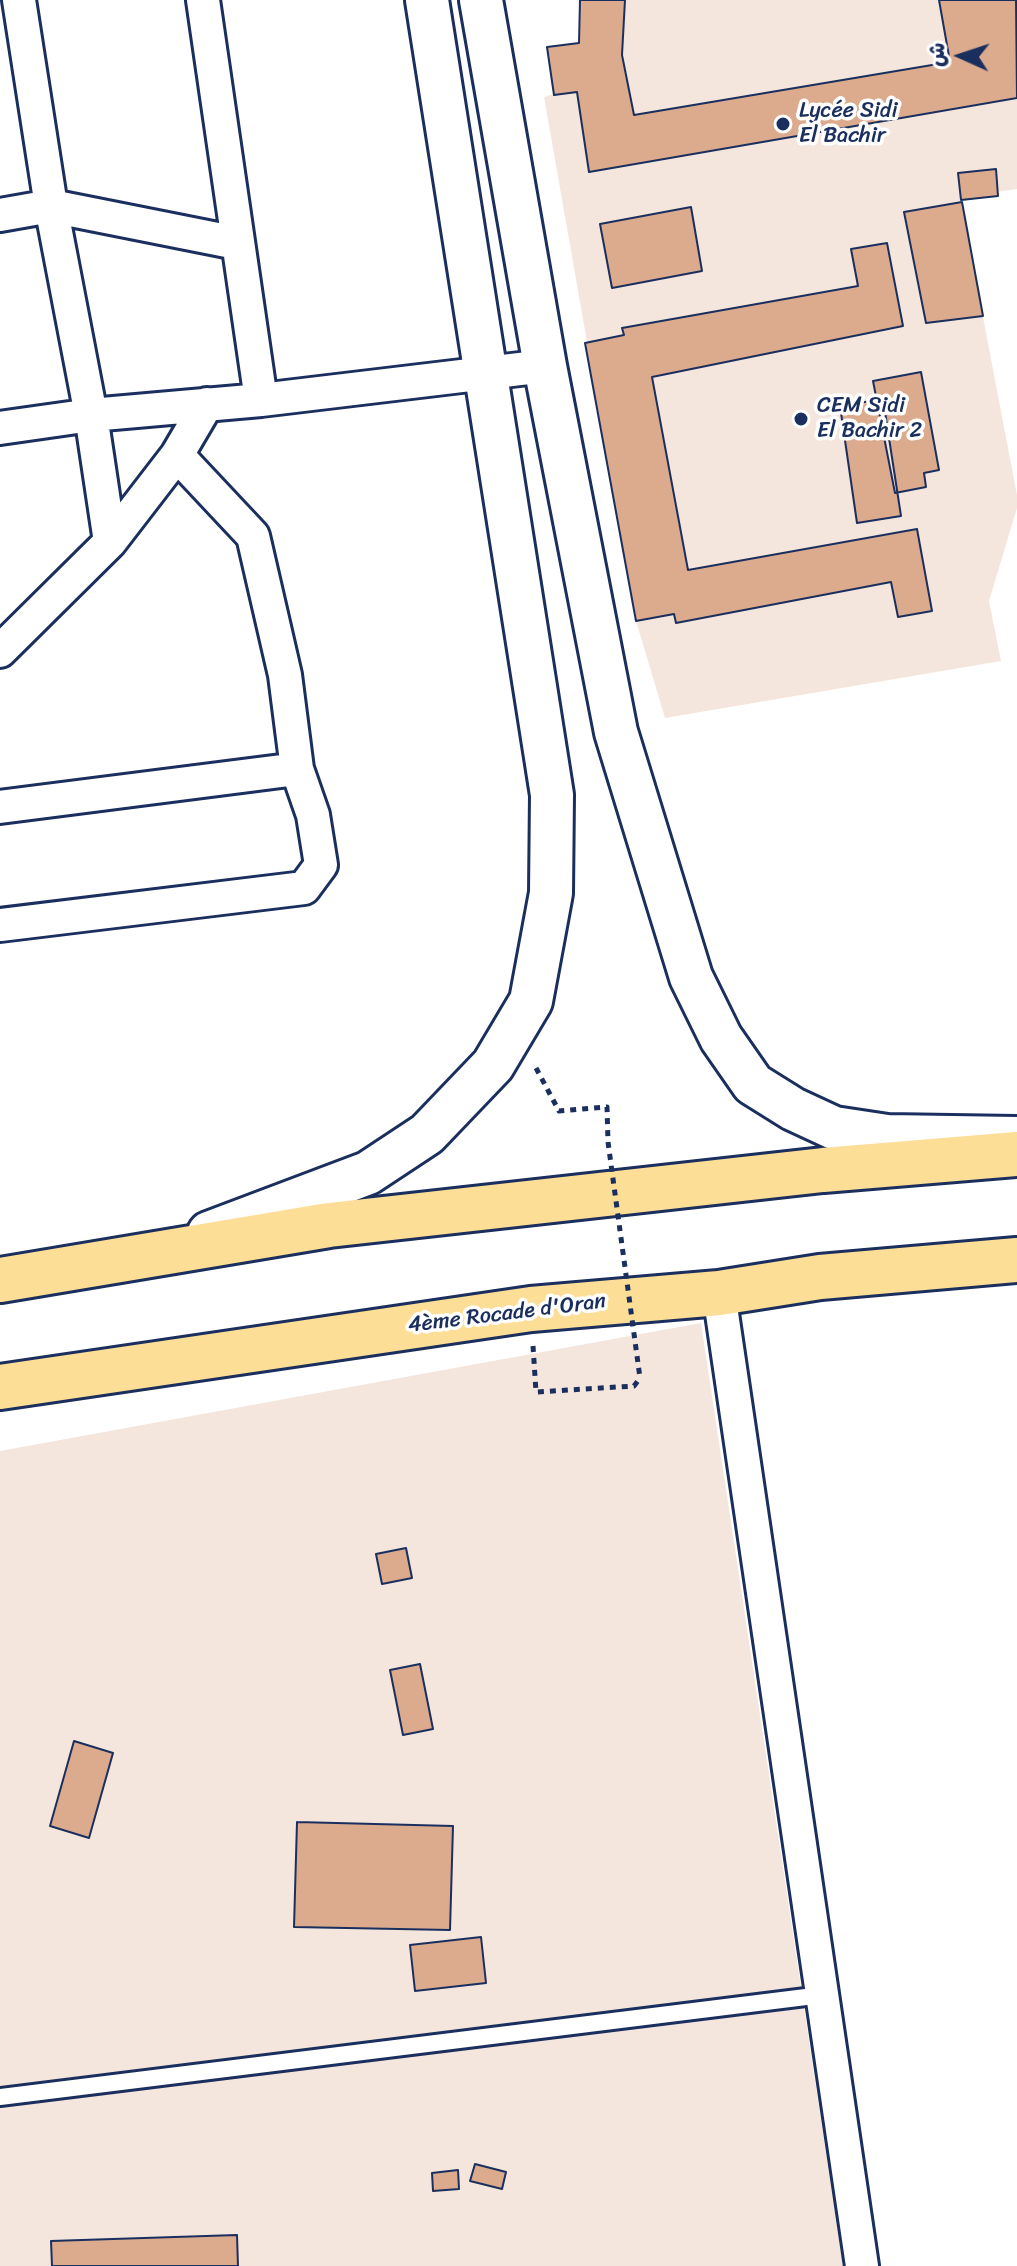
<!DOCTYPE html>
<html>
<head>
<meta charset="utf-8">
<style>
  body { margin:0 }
  #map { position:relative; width:1017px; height:2266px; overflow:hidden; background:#fff; font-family:Sriracha,"Playpen Sans Arabic",sans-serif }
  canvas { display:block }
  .north { position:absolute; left:921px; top:16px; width:80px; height:80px; -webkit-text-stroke:6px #fff; paint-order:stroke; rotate:273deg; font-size:22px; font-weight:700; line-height:32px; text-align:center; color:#1b2f5e }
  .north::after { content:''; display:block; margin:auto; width:28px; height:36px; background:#1b2f5e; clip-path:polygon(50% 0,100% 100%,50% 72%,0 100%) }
</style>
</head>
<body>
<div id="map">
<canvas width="1017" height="2266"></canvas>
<div class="north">ش</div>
</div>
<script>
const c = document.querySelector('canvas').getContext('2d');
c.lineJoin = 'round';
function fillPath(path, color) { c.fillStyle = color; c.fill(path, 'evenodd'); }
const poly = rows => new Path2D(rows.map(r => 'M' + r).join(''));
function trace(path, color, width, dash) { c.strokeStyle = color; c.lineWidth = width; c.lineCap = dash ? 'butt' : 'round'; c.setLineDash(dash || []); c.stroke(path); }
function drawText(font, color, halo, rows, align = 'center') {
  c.font = font + ' Sriracha,sans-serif'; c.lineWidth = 7; c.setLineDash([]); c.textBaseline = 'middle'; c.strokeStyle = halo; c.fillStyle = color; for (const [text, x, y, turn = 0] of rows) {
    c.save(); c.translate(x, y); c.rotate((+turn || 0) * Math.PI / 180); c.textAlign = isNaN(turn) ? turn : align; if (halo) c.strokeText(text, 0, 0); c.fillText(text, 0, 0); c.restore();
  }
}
fillPath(poly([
  [580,0,1017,0,1017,189,960,197,1017,495,1017,508,989,601,1001,661,665,718,636,621,544,97,554,94,547,47,579,43],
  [701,1323,843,2266,0,2266,0,1451]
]), '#f4e6dd');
const building = poly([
  [580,0,625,0,622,55,634,115,950,62,939,0,1016,0,1017,98,589,172,577,92,554,95,547,47,579,43,580,0],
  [996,169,998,196,961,200,958,173,996,169],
  [962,202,983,316,926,323,904,212,962,202],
  [691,207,702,271,612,288,600,224,691,207],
  [887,243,903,326,652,377,688,570,917,529,932,611,898,617,891,582,676,623,674,614,636,621,585,343,624,335,622,328,858,286,851,249,887,243],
  [921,372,939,470,924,473,926,487,895,493,873,381,921,372],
  [883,399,901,516,857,523,840,406,883,399],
  [406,1548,412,1578,382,1584,376,1554,406,1548],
  [420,1664,433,1729,403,1735,390,1670,420,1664],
  [74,1741,113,1753,89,1838,50,1826,74,1741],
  [297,1822,453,1826,450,1930,294,1927,297,1822],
  [481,1937,486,1983,415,1991,410,1945,481,1937],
  [475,2164,506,2172,502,2189,470,2181,475,2164],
  [458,2170,459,2189,433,2191,432,2173,458,2170],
  [237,2235,238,2266,52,2266,51,2241,237,2235]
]);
fillPath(building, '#dcab8e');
trace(building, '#1b2f5e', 2);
const service = poly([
  [0,2097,822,1995]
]);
const minor = poly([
  [19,0,51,206,91,415,110,542],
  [203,0,261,400],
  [0,215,51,206,237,243],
  [0,428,91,415,261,400,545,366],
  [0,651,110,542,177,455,207,404],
  [0,807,297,769],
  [0,925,304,888,321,865,313,815,297,769,285,675,253,536,177,455],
  [719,1293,862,2266]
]);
const tertiary = poly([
  [481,0,545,366,616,732,691,977,721,1038,753,1084,793,1109,834,1128,887,1136,1016,1138],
  [209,1233,368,1173,427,1134,493,1065,531,1001,551,893,552,795,427,0]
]);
const motorway = poly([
  [0,1280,329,1225,823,1170,1017,1154],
  [0,1387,531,1309,719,1293,820,1277,1017,1260]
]);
trace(service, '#1b2f5e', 22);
trace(minor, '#1b2f5e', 38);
trace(tertiary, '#1b2f5e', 48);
trace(motorway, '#1b2f5e', 50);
trace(poly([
  [536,1068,559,1111,607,1107,608,1142],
  [533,1346,536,1392,634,1386,640,1378]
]), '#1b2f5e', 5, [6, 6]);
trace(service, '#fff', 16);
trace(minor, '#fff', 32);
trace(tertiary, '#fff', 42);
trace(motorway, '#fcde96', 44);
trace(poly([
  [608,1142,640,1378]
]), '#1b2f5e', 5, [6, 6]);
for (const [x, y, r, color] of [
  [783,124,8,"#1b2f5e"],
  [801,419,8,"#1b2f5e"]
]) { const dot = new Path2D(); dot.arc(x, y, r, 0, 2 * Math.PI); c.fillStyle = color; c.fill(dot); trace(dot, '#fff', 3); }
drawText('22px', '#1b2f5e', '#fff', [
  ["Lycée Sidi",799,111],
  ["El Bachir",799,136],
  ["CEM Sidi",817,406],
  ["El Bachir 2",817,431]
], 'left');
drawText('22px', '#1b2f5e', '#fff', [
  ["4ème Rocade d'Oran",507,1314,-7]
]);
</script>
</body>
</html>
